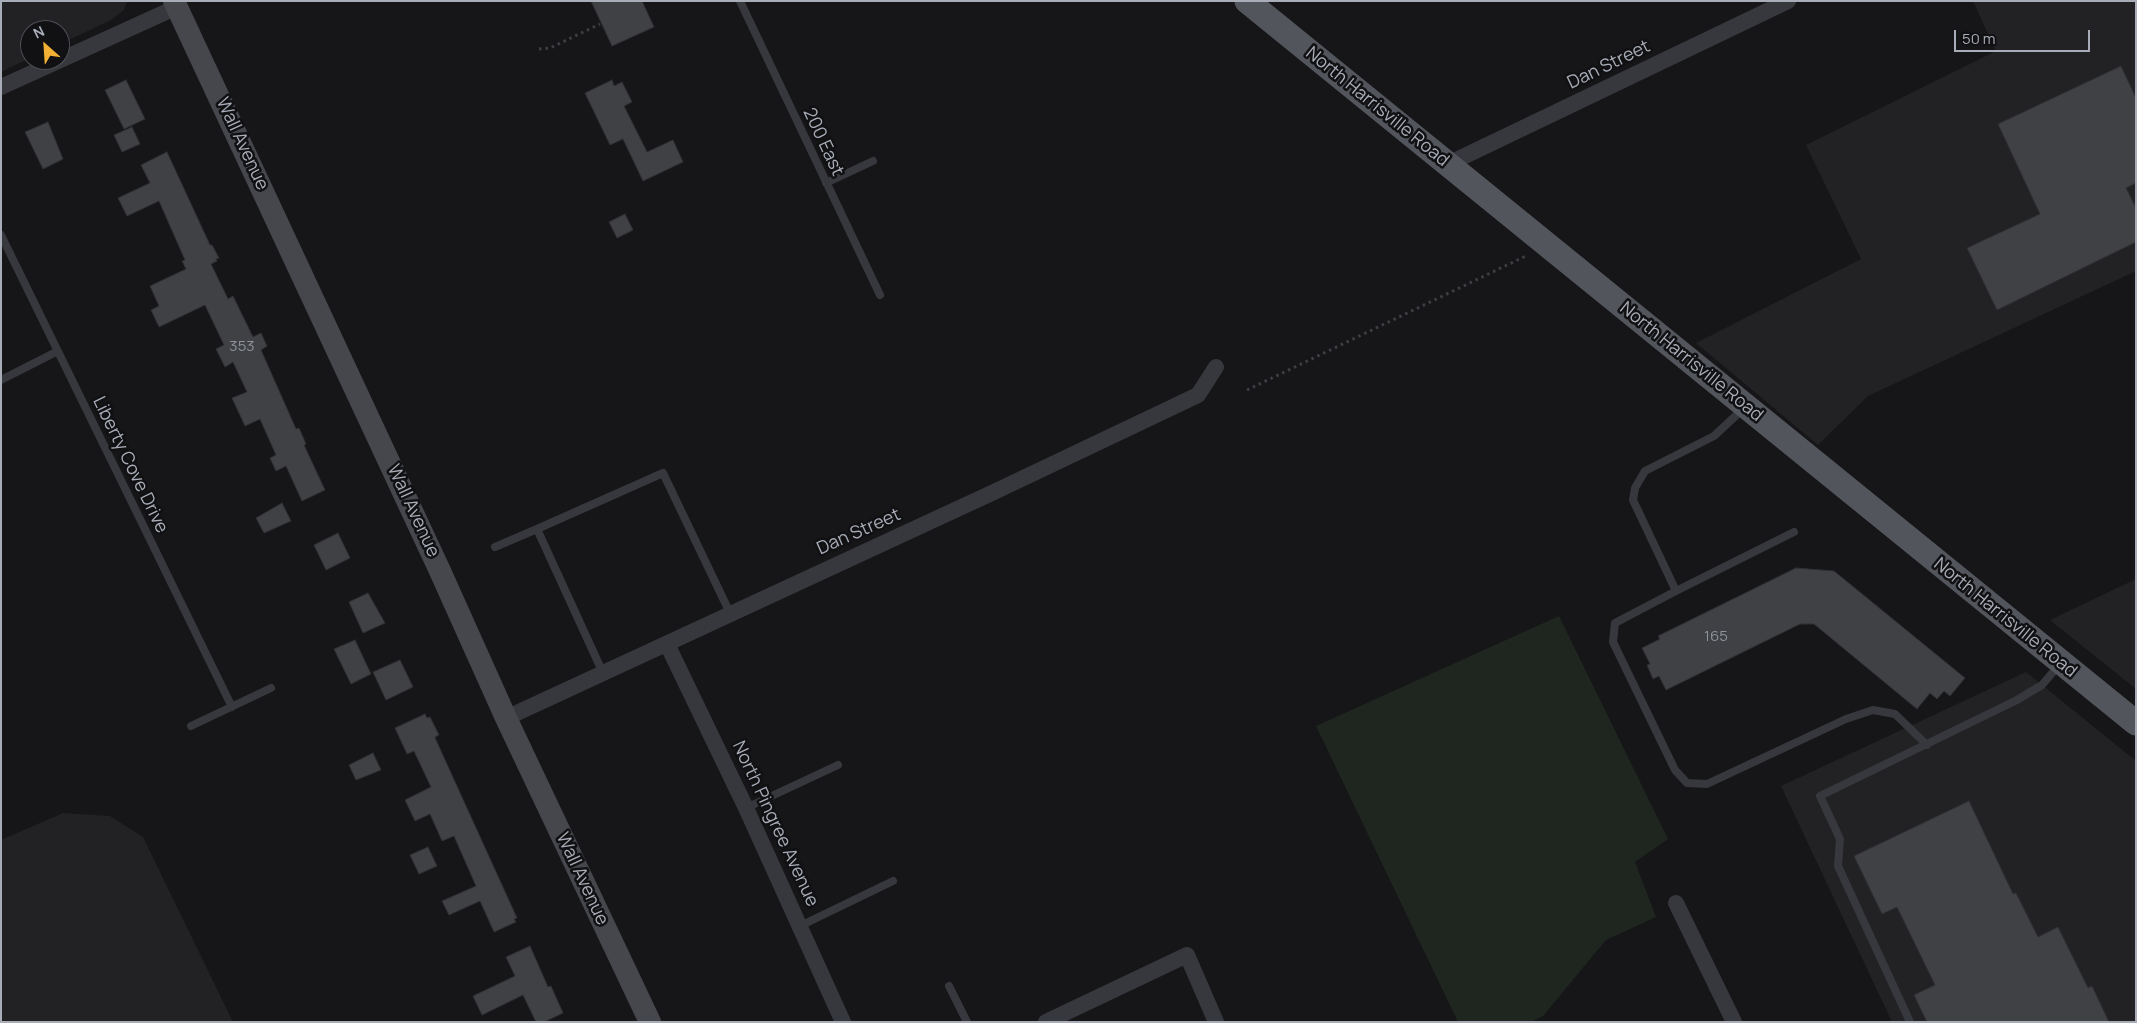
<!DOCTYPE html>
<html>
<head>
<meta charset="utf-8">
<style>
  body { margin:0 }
  #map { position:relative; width:2137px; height:1023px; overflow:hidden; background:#161618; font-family:Manrope,sans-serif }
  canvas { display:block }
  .frame { position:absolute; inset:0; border:2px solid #a8adb8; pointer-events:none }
  .north { position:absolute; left:20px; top:20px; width:50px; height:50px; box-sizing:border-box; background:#111113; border:1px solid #4d4f55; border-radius:50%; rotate:334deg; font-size:14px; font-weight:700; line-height:20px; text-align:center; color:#a8adb8 }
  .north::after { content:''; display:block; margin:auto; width:18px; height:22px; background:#f2b134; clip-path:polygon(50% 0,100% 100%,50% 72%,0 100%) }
  .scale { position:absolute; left:1954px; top:30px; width:136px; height:22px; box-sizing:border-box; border:2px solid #a8adb8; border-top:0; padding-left:6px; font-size:15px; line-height:18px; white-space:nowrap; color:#a8adb8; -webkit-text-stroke:4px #111113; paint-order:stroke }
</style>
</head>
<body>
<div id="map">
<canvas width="2137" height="1023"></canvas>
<div class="frame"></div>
<div class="north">N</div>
<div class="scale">50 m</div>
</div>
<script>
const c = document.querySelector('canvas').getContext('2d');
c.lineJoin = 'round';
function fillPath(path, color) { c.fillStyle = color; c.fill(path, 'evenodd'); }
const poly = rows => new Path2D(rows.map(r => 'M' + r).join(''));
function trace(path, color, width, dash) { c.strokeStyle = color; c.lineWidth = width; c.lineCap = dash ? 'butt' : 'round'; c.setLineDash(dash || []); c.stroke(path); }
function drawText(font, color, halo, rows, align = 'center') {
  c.font = font + ' Manrope,sans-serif'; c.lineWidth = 5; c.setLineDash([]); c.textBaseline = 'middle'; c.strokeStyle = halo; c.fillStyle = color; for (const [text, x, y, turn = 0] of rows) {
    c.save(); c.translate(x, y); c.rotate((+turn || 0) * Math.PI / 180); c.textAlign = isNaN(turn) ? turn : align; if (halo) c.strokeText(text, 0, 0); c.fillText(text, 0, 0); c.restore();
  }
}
fillPath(poly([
  [1,1,127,1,124,10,111,20,60,44,60,30,30,30,30,58,1,72],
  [1973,1,2136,1,2136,271,1868,396,1818,445,1696,343,1861,259,1806,145,1996,51],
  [2136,579,2136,689,2050,620],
  [2026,672,2136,761,2136,1022,1892,1022,1781,786],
  [63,813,110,816,143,837,233,1022,1,1022,1,840]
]), '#222225');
fillPath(poly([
  [1559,616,1668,839,1635,862,1656,917,1606,940,1543,1016,1531,1022,1458,1022,1316,726]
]), '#1e261f');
const building = poly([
  [591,1,642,1,654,27,612,46,591,1],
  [2121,66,2136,98,2136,183,2126,188,2136,208,2136,242,1997,310,1967,248,2040,214,1998,124,2121,66],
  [126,80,145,119,124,129,105,90,126,80],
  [612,80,614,86,622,82,632,102,624,106,647,152,673,140,683,162,643,181,623,139,610,145,585,93,612,80],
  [48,122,63,159,43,169,25,132,48,122],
  [132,127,140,144,122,152,114,135,132,127],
  [167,152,210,245,212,245,219,258,216,259,217,261,211,264,228,299,233,296,253,337,261,333,267,346,261,350,296,429,299,428,306,444,304,445,325,490,302,501,286,466,276,471,270,458,276,455,260,419,245,426,232,398,247,392,233,362,225,367,216,349,224,345,205,305,159,327,151,310,159,306,150,286,186,269,182,261,185,260,159,201,127,216,118,198,150,183,141,165,167,152],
  [625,214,633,230,617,238,609,222,625,214],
  [282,503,291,521,264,533,256,518,282,503],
  [338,533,350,558,326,570,314,545,338,533],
  [1796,568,1834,571,1965,678,1950,696,1944,691,1937,699,1930,693,1917,709,1814,624,1800,624,1666,690,1659,676,1653,679,1647,665,1650,664,1642,648,1660,639,1658,636,1796,568],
  [368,593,385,623,363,633,349,602,368,593],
  [355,640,371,674,351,684,334,649,355,640],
  [400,660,413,687,386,700,373,672,400,660],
  [425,714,427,718,430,717,439,735,435,737,436,740,517,918,514,919,516,922,494,932,480,901,449,915,442,901,476,886,454,836,442,841,430,814,415,821,405,800,431,787,414,751,407,754,395,728,425,714],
  [373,753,381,770,356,780,349,765,373,753],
  [1969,801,2013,894,2016,893,2038,937,2058,927,2088,988,2092,986,2109,1022,1927,1022,1914,995,1935,985,1897,907,1882,914,1854,856,1969,801],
  [428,847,437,866,419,874,410,855,428,847],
  [530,946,548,987,551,986,563,1013,544,1022,536,1022,523,995,482,1015,473,996,515,976,506,957,530,946]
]);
fillPath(building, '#404145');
trace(building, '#303034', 1);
trace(poly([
  [539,49,550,48,600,24],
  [1247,390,1528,255]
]), '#3d3f44', 3, [2.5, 4]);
trace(poly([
  [740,1,880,295],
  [826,183,873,161],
  [1,235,232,707],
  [1,380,58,351],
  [1743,409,1714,436,1645,471,1635,488,1633,500,1676,591,1615,623,1613,642,1675,770,1687,783,1707,784,1846,719,1873,710,1895,714,1927,745],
  [495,547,537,529],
  [1676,591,1794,532],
  [603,673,537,529,663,473,730,613],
  [191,726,271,688],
  [746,808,838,765],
  [800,926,893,881],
  [949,986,967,1022],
  [1910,1022,1838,866,1840,839,1820,796,2017,700,2042,685,2059,665]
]), '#37383d', 8);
trace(poly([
  [1,87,177,7],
  [1448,164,1788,1],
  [667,644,746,808,843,1022],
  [506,718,994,492,1198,395,1216,367],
  [1676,903,1734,1022],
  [1046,1022,1187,955,1216,1022]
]), '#37383d', 16);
trace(poly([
  [174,1,440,571,506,718,650,1022]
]), '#45474d', 22);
trace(poly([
  [1247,1,2136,723]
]), '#53555c', 25);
drawText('15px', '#8e929b', null, [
  ["353",242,347],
  ["165",1716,637]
]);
drawText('18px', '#a8adb8', '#111113', [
  ["Dan Street",1609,65,-26],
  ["North Harrisville Road",1377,107,39],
  ["200 East",823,142,65],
  ["Wall Avenue",242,144,65],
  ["North Harrisville Road",1691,362,39],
  ["Liberty Cove Drive",130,465,64],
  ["Wall Avenue",413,511,65],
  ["Dan Street",859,532,-24],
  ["North Harrisville Road",2005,618,39],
  ["North Pingree Avenue",775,824,65],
  ["Wall Avenue",582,879,65]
]);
</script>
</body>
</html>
